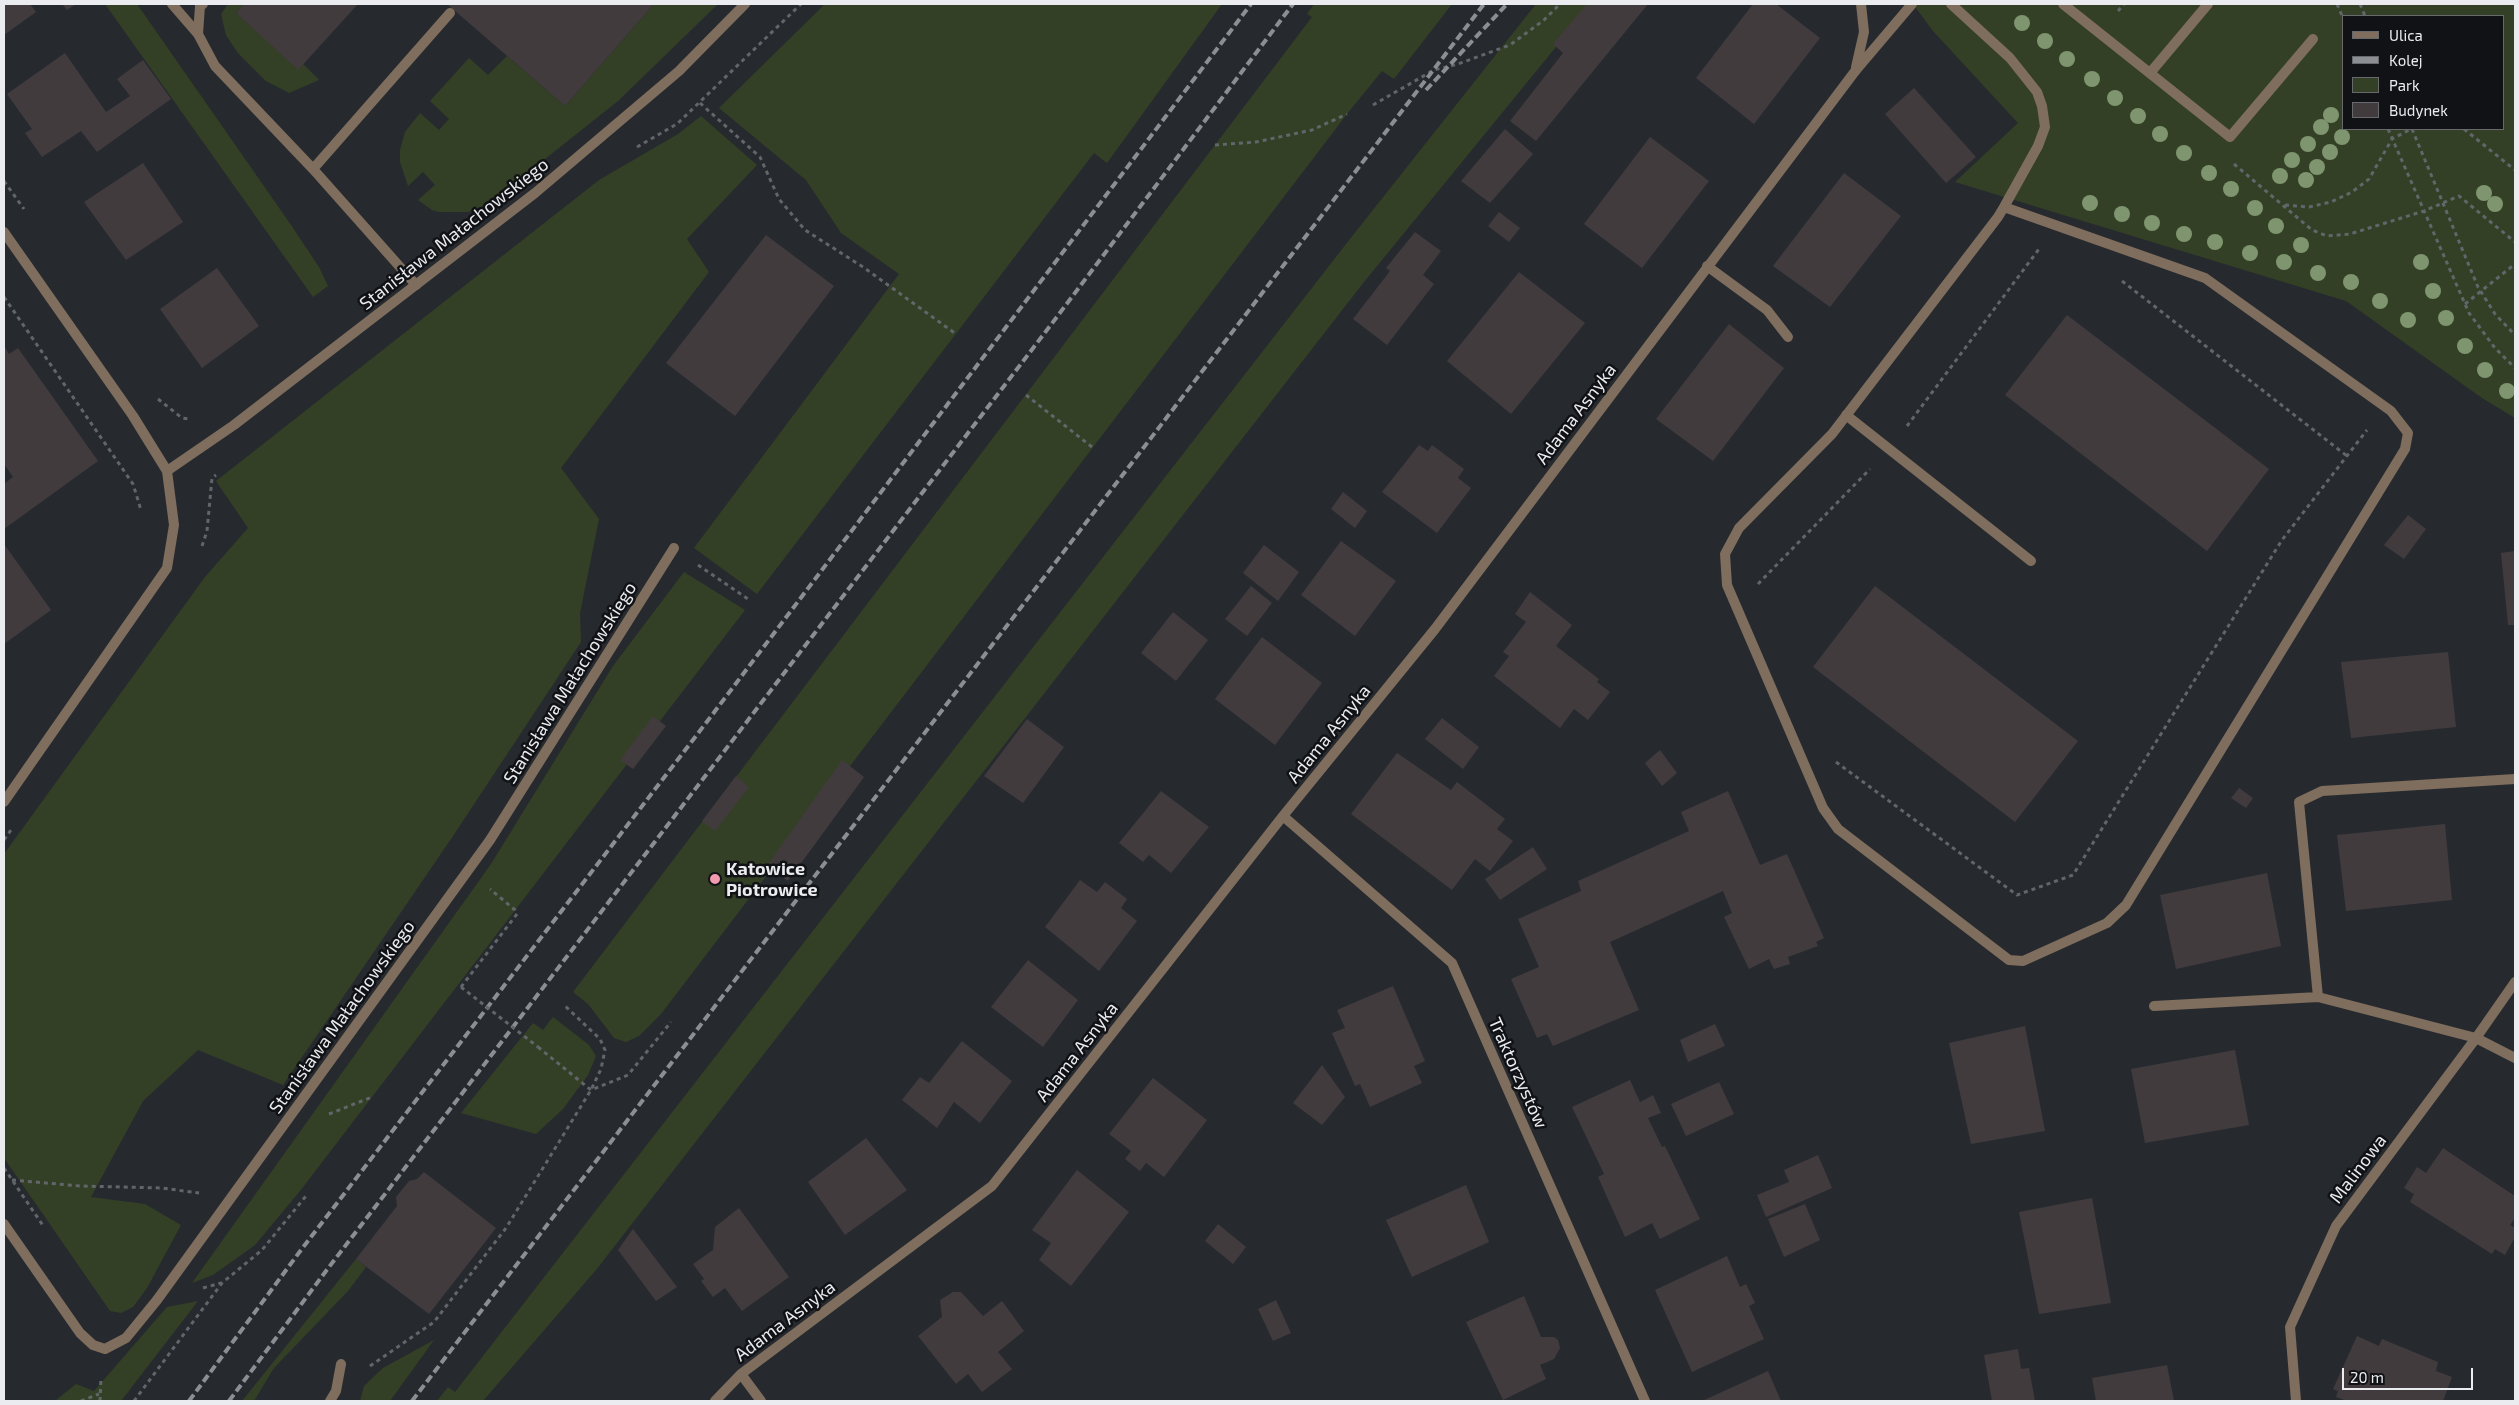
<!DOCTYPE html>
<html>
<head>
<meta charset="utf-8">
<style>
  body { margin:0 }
  #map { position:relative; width:2519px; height:1405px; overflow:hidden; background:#262a2f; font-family:"Exo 2",sans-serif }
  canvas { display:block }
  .frame { position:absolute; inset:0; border:5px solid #eaecf0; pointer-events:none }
  .legend { position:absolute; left:2342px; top:15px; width:162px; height:115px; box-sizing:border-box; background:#101215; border:1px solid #67696d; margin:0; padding:6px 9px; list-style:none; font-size:15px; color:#eaecf0 }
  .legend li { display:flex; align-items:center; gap:10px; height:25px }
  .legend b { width:25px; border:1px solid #67696d }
  .scale { position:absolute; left:2342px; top:1368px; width:131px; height:22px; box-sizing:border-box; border:2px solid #eaecf0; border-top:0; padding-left:6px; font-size:15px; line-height:18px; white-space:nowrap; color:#eaecf0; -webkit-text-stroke:4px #101215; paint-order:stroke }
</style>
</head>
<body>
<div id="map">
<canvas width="2519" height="1405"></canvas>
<div class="frame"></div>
<ul class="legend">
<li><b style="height:6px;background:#7f6d5d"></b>Ulica</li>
<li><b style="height:6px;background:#8b8e93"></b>Kolej</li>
<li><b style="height:14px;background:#334025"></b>Park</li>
<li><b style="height:14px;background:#413b3e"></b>Budynek</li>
</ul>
<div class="scale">20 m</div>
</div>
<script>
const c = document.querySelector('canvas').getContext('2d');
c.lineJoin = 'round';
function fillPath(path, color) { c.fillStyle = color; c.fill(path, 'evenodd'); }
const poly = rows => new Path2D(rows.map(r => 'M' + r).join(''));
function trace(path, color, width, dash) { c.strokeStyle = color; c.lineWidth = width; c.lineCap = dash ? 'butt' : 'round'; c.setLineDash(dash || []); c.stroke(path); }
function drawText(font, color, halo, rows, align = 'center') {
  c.font = font + ' "Exo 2",sans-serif'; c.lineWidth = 5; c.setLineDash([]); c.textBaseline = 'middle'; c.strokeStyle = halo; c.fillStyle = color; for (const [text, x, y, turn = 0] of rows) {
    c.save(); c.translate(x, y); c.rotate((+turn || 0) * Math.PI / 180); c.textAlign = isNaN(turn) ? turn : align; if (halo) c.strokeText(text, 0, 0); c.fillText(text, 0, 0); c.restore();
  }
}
fillPath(poly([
  [105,4,137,4,291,225,319,267,328,286,313,297],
  [228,4,244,4,236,13,298,69,303,64,319,80,289,93,266,81,237,52,226,35,221,14],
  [654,4,718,4,618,101,486,206,468,212,439,212,432,210,418,200,435,185,423,172,408,186,400,162,400,150,405,132,420,113,439,130,449,119,430,101,469,58,488,75,507,56,565,106],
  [825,4,1222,4,1107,163,1094,153,757,594,694,548,899,274,841,233,806,180,719,108],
  [1314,4,1452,4,1394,79,1382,71,1347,114,661,1014,639,1036,626,1042,614,1038,588,1004,573,992,1312,17,1307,14],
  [1536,4,1591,4,1364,282,596,1270,483,1401,437,1401,448,1387,455,1392,1346,244],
  [1913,4,2515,4,2515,418,2482,398,2346,301,1955,182,2018,123,1933,31],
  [2343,16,2503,16,2503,129,2343,129],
  [701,116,757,165,687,239,709,272,561,468,599,519,580,613,581,642,453,836,283,1085,198,1050,143,1101,91,1197,145,1204,181,1225,147,1288,133,1307,121,1313,110,1311,4,1158,4,854,205,577,248,528,216,481,599,180,678,134],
  [684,572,745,610,300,1191,255,1245,213,1275,192,1283,491,864,613,666],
  [553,1017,589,1045,596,1056,588,1075,563,1109,536,1134,461,1113,533,1023,543,1030],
  [356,1259,366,1267,348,1291,274,1368,254,1401,242,1401],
  [198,1301,121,1401,55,1401,76,1384,94,1391,167,1307],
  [434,1340,390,1401,360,1401,364,1386,383,1368]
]), '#334025');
fillPath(poly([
  [4,4,30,4,36,12,4,35],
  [62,4,76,4,67,10],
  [244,4,358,4,298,70,236,13],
  [447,4,654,4,565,106],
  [1587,4,1648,4,1536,141,1510,121,1563,53,1553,44],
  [1753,4,1776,4,1820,38,1754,124,1696,78],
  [65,53,106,112,130,96,117,79,143,60,171,99,97,152,81,131,42,157,25,133,32,129,7,94],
  [1914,88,1976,157,1946,183,1885,114],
  [1505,129,1533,154,1490,203,1461,181],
  [1650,137,1709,181,1642,268,1584,224],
  [143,163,183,222,126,260,84,202],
  [1844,173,1901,216,1830,307,1773,266],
  [1499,212,1520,228,1509,242,1488,226],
  [1415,232,1441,251,1423,275,1434,284,1387,345,1353,319,1390,271,1386,268],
  [766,235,834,286,735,416,666,363],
  [217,268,259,326,202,368,160,309],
  [1519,272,1585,323,1511,414,1447,361],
  [2067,315,2269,469,2207,551,2005,395],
  [1729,324,1784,368,1713,461,1656,419],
  [4,346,9,354,18,348,98,461,4,529,4,484,13,477,4,464],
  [1419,445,1428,451,1432,445,1464,469,1458,478,1471,488,1437,533,1382,492],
  [1343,492,1367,511,1355,528,1331,509],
  [2408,515,2426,529,2404,559,2384,545],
  [1341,541,1396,581,1355,636,1301,595],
  [4,544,51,610,4,644],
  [1264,545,1299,572,1278,601,1243,573],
  [2515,551,2515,625,2508,625,2501,553],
  [1251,586,1272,603,1247,636,1225,619],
  [1875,586,2078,741,2015,822,1813,667],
  [1530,592,1572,625,1556,646,1599,679,1597,682,1610,692,1588,720,1574,709,1560,728,1494,676,1509,656,1503,652,1526,622,1515,614],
  [1173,612,1208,640,1176,681,1141,653],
  [1262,637,1322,683,1275,745,1215,699],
  [2448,652,2456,727,2351,738,2341,662],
  [653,716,666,726,633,769,620,760],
  [1442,718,1479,747,1463,769,1425,739],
  [1027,719,1064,747,1023,803,984,776],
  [1660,750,1677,773,1662,786,1645,763],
  [1397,753,1451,790,1457,782,1505,819,1497,829,1513,841,1490,871,1475,859,1452,890,1351,814],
  [842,760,864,777,788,881,767,866],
  [736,776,749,787,715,831,702,821],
  [2239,788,2253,798,2246,808,2231,798],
  [1161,791,1209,827,1171,873,1149,855,1143,862,1119,843],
  [1728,791,1760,865,1787,854,1824,938,1816,942,1818,946,1788,957,1790,964,1774,969,1769,959,1749,969,1724,917,1732,913,1723,891,1610,942,1639,1010,1553,1046,1547,1034,1537,1038,1511,979,1539,967,1518,919,1581,891,1578,881,1689,831,1681,812],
  [2445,824,2452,900,2346,911,2337,835],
  [1533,847,1547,869,1500,900,1485,879],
  [2267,873,2281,946,2176,969,2160,895],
  [1080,880,1097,892,1105,882,1127,899,1121,908,1137,921,1099,971,1045,927],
  [1028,960,1078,1000,1043,1047,991,1007],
  [1393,986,1425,1061,1414,1066,1422,1083,1370,1107,1360,1084,1355,1086,1332,1033,1345,1028,1337,1010],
  [1715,1024,1725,1046,1688,1062,1680,1040],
  [2025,1026,2045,1131,1971,1144,1949,1043],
  [962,1041,1012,1081,980,1123,954,1102,937,1128,902,1100,920,1077,929,1083],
  [2235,1050,2249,1125,2145,1143,2131,1069],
  [1322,1065,1345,1097,1322,1125,1293,1103],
  [1153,1078,1207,1120,1164,1177,1146,1163,1140,1171,1125,1159,1131,1151,1109,1134],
  [1630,1080,1640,1102,1653,1095,1661,1113,1648,1118,1662,1147,1665,1146,1700,1219,1660,1239,1652,1223,1625,1237,1598,1177,1604,1174,1572,1107],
  [1719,1082,1734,1114,1686,1136,1671,1104],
  [866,1138,907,1190,845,1235,808,1182],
  [2443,1148,2515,1196,2515,1218,2510,1225,2515,1228,2515,1237,2505,1255,2495,1249,2492,1254,2410,1202,2414,1194,2404,1188,2417,1167,2426,1173],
  [1818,1155,1832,1188,1766,1217,1757,1195,1789,1182,1784,1170],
  [1077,1170,1129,1212,1071,1286,1039,1260,1051,1243,1032,1230],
  [424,1172,496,1228,429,1314,356,1259,397,1206,396,1197,409,1181,417,1179],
  [1466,1185,1489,1242,1412,1277,1386,1220],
  [2092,1198,2111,1303,2039,1314,2019,1212],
  [1805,1204,1820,1240,1784,1257,1768,1219],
  [739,1208,789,1277,742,1311,725,1288,713,1297,701,1281,704,1279,693,1264,713,1250,715,1227],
  [1218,1224,1246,1247,1233,1264,1205,1241],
  [633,1229,677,1287,656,1301,618,1250],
  [1727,1256,1740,1287,1746,1284,1755,1303,1749,1306,1764,1339,1692,1372,1655,1290],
  [953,1292,961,1292,983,1316,1002,1301,1024,1331,998,1352,1012,1369,982,1392,968,1374,956,1384,918,1336,942,1317,940,1300],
  [1524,1296,1541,1337,1554,1337,1558,1340,1560,1348,1554,1359,1540,1365,1546,1379,1503,1400,1466,1322],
  [1276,1300,1291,1333,1273,1341,1258,1309],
  [2357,1336,2379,1346,2382,1339,2438,1362,2436,1371,2452,1377,2443,1401,2347,1401,2336,1397,2338,1391,2333,1389],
  [2018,1349,2021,1369,2029,1368,2035,1401,1992,1401,1984,1355],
  [2167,1365,2174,1401,2096,1401,2092,1378],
  [1768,1371,1781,1401,1702,1401]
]), '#413b3e');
trace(poly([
  [2337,4,2343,18],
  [2360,4,2365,16],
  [2118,11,2124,4],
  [700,103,760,157,779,199,805,230,863,267,956,334],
  [1373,105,1434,70,1458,64,1510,45,1544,20,1560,4],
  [2388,129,2469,313,2495,348,2515,368],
  [2412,129,2478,287,2495,314,2515,335],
  [2464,129,2515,170],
  [1215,145,1256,142,1312,130,1347,114],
  [637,147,677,124,801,4],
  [2234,164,2312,230,2327,236,2350,234,2424,211,2459,196,2515,242],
  [4,181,24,209],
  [2285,205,2309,207,2331,202,2352,192,2369,179,2392,139,2411,129],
  [2122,281,2347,456],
  [4,297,133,484,141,510],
  [2465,304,2515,264],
  [1026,395,1092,447],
  [158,399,182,418,190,419],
  [1907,426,2039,249],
  [202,546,207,531,212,478,216,475],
  [698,565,751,601],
  [1758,584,1870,469],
  [1836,762,2017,895,2073,875,2282,540,2367,430],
  [4,840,11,830],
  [461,987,517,914,515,910,490,889],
  [538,1047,591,1090,628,1075,671,1022],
  [329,1114,372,1097],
  [4,1168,44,1227],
  [12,1180,80,1186,162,1188,199,1193],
  [203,1288,221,1283],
  [370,1366,434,1322,506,1228,591,1090,601,1069,605,1050,600,1039,563,1004],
  [81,1401,99,1394],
  [100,1401,101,1377],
  [134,1401,222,1283,262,1250,306,1196]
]), '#62666a', 3, [4, 4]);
trace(poly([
  [172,4,198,34],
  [203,4,200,6,198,34,215,66,313,169],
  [1951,4,2010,58,2037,92,2042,106,2045,127,2038,146,2004,207,1998,217,1832,434,1739,528,1725,554,1727,585,1823,808,1838,829,2009,960,2023,961,2107,923,2126,905,2405,449,2408,433,2391,411,2205,278,2004,207],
  [2063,4,2230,137,2313,39],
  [1856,67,1864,32,1861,4],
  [1856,70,1912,4],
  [2150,73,2208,4],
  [1707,266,1767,310,1788,337],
  [416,285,313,169,450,13],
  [1846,415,2031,561],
  [2318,997,2299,802,2322,791,2515,779],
  [2154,1006,2318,997,2476,1038],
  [330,1401,336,1391,341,1364]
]), '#7f6d5d', 10);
trace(poly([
  [4,232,133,416,167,471,174,525,167,568,4,802],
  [167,471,234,425,535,193,679,71,745,4],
  [1283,816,1452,963,1645,1401],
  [2476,1038,2515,1058],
  [4,1224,80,1333,93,1345,105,1349,126,1338,157,1300,490,840,674,548],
  [741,1374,761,1401],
  [715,1401,741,1374,992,1186,1283,816,1435,629,1856,70],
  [2296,1401,2290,1327,2336,1226,2476,1038,2515,982]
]), '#7f6d5d', 10);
trace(poly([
  [1426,90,1507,4],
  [189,1401,301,1250,709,719,1251,4],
  [229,1401,326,1271,1050,326,1293,4],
  [412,1401,1484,4]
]), '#8b8e93', 4, [8, 4]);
trace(poly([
  [461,987,538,1047]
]), '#62666a', 3, [4, 4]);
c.fillStyle = '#7f956f';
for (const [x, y] of [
  [2022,23],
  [2045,41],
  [2067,59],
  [2092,79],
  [2115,98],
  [2331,115],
  [2138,116],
  [2321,127],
  [2160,134],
  [2342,137],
  [2308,144],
  [2330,152],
  [2184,153],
  [2292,160],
  [2317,167],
  [2209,173],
  [2280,176],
  [2306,180],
  [2231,189],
  [2484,193],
  [2090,203],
  [2495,204],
  [2255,208],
  [2122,214],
  [2152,223],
  [2276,226],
  [2184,234],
  [2215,242],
  [2301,245],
  [2250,253],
  [2284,262],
  [2421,262],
  [2318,273],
  [2351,282],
  [2433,291],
  [2380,301],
  [2446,318],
  [2408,320],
  [2465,346],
  [2485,370],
  [2507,391]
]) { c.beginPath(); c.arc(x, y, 8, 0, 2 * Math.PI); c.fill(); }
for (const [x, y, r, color] of [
  [715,879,6,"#f29aae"]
]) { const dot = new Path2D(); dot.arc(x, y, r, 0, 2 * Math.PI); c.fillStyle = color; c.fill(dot); trace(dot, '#101215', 2); }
drawText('18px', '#eaecf0', '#101215', [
  ["Stanisława Małachowskiego",454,234,-38],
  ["Adama Asnyka",1576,414,-53],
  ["Stanisława Małachowskiego",570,683,-58],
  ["Adama Asnyka",1329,734,-51],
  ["Stanisława Małachowskiego",342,1017,-54],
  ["Adama Asnyka",1077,1052,-52],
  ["Traktorzystów",1518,1073,66],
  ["Malinowa",2358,1169,-53],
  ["Adama Asnyka",785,1321,-37]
]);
drawText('bold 18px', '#eaecf0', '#101215', [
  ["Katowice",726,869],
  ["Piotrowice",726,890]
], 'left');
</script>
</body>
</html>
